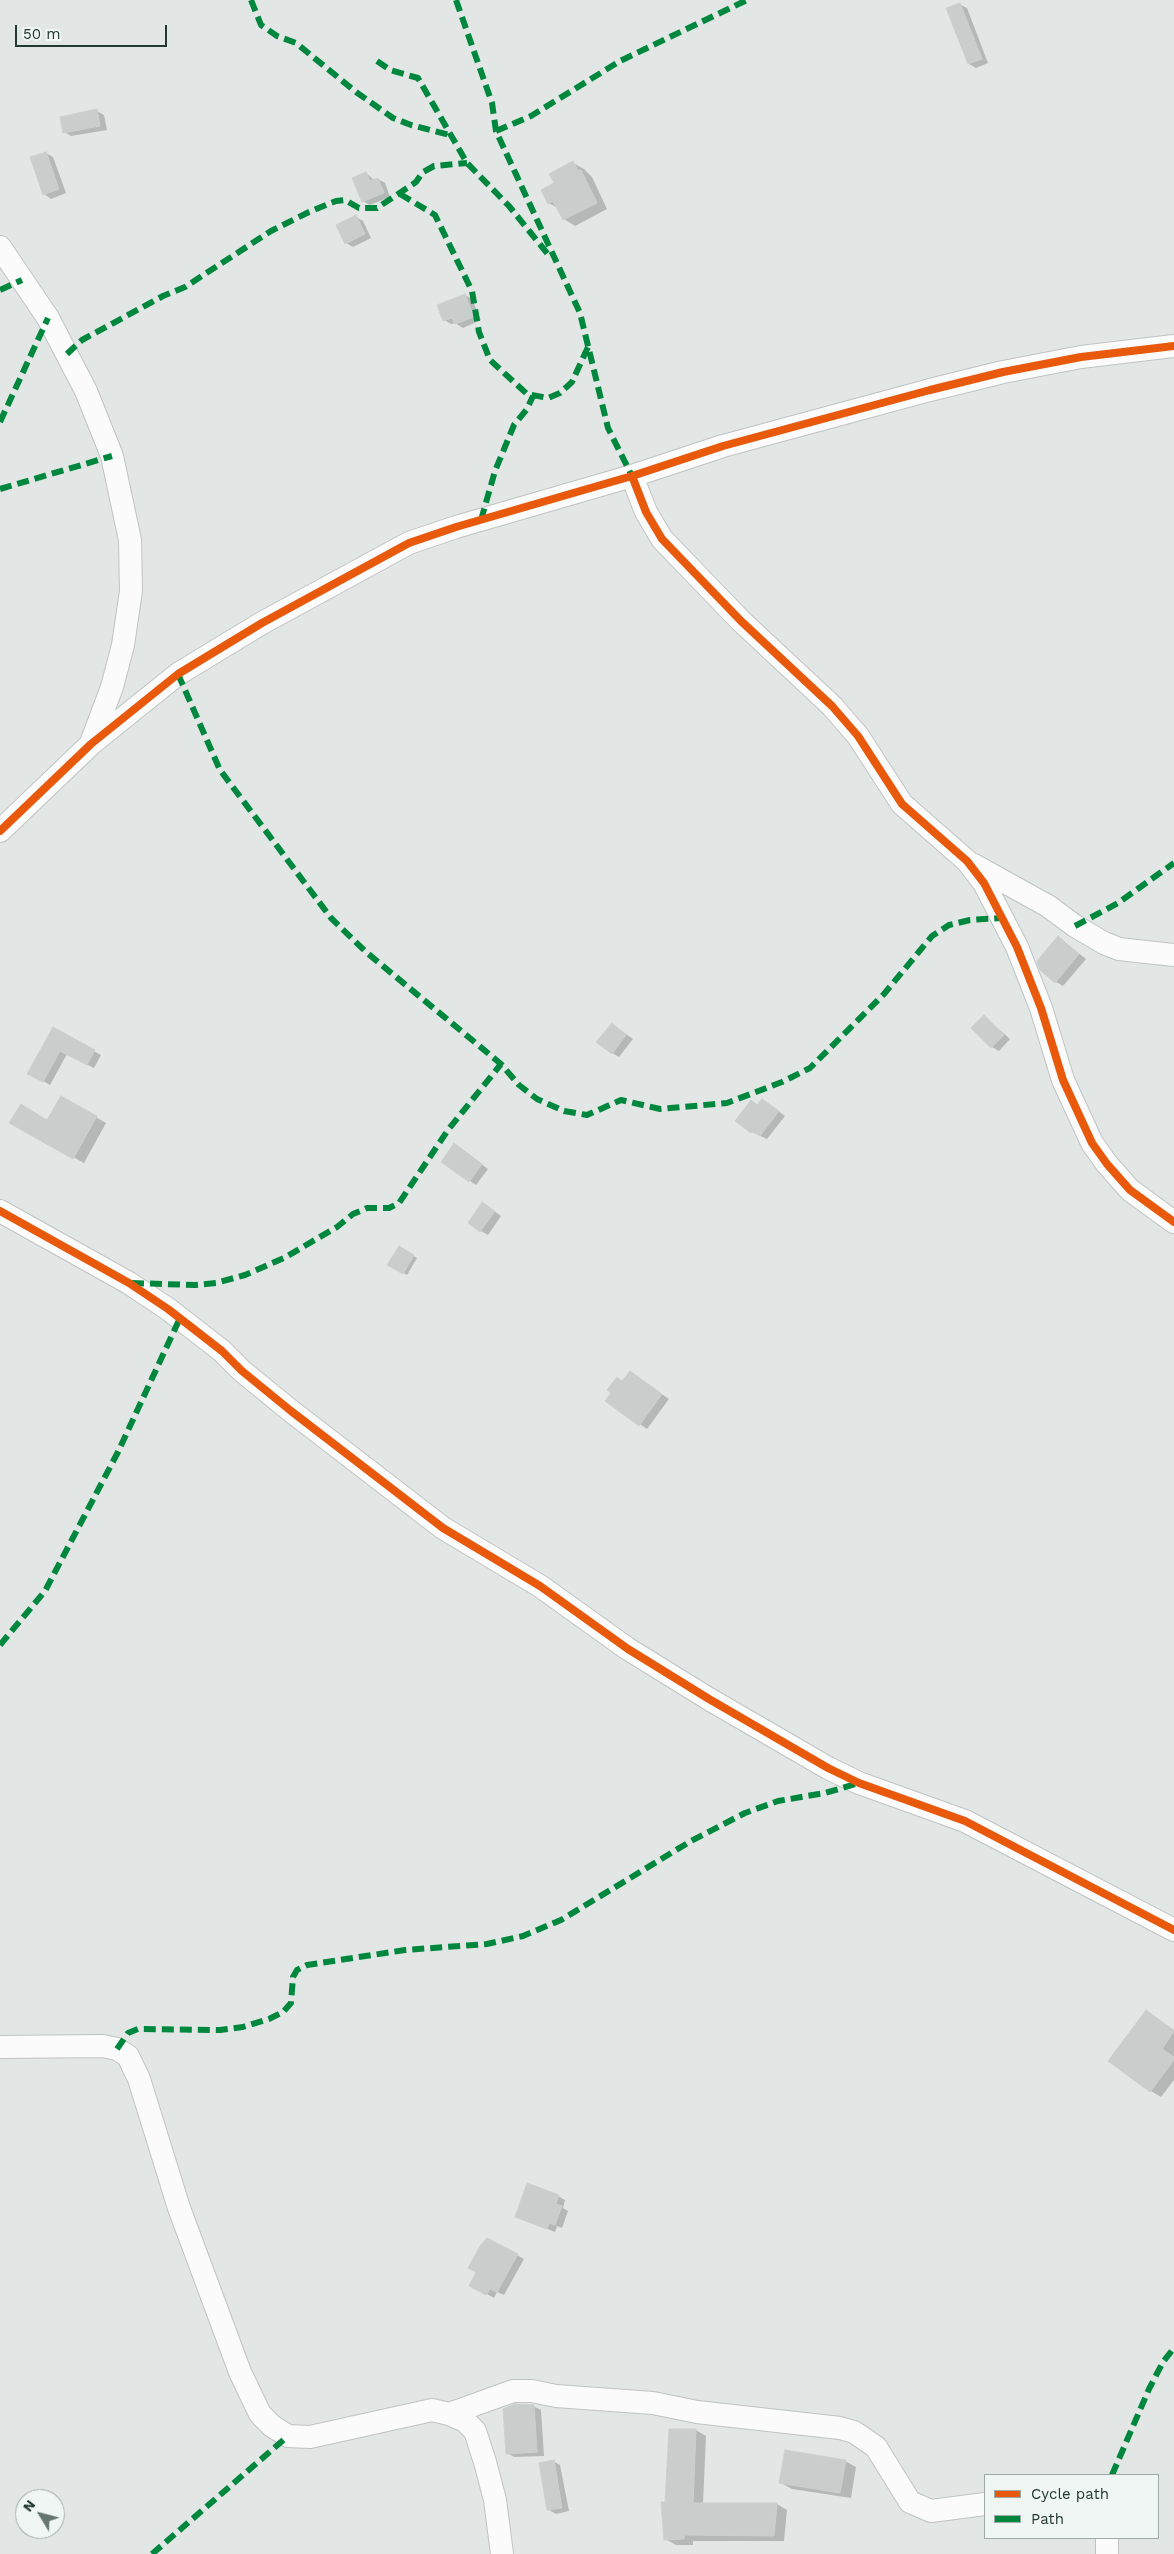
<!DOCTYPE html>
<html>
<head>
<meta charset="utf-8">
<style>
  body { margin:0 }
  #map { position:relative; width:1174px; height:2554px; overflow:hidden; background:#e2e7e5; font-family:"Work Sans",sans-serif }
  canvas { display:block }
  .legend { position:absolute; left:984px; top:2474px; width:175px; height:65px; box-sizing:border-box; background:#f0f6f3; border:1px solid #9eaaa6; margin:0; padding:6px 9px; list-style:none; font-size:15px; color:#223833 }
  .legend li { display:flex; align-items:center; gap:10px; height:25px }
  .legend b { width:25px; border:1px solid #9eaaa6 }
  .north { position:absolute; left:15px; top:2489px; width:50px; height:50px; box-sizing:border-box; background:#f0f6f3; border:1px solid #9eaaa6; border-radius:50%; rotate:307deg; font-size:14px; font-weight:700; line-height:20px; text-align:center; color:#223833 }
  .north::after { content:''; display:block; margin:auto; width:18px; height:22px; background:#657571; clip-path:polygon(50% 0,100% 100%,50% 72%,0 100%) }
  .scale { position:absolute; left:15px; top:25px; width:152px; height:22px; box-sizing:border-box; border:2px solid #223833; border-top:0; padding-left:6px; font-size:15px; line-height:18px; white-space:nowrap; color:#223833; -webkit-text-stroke:4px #f0f6f3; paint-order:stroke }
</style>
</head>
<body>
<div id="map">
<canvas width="1174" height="2554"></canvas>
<ul class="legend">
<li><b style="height:6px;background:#e8590c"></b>Cycle path</li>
<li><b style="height:6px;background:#00873e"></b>Path</li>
</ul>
<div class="north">N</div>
<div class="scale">50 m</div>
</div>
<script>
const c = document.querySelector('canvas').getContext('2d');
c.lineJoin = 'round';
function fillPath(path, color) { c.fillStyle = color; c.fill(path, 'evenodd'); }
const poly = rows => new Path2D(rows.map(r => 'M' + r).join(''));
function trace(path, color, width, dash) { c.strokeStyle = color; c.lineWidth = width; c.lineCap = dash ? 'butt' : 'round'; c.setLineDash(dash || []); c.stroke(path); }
fillPath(poly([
  [959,4,967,8,988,63,976,68,969,64],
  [97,111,104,115,107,130,71,136,64,132],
  [46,153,53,157,66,193,51,199,44,194],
  [573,163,584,169,592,177,607,209,575,226,564,219,559,209,549,203,556,184],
  [366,173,375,181,378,179,385,183,390,197,370,205,363,201],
  [356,217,363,221,371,238,353,247,346,243],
  [465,295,472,299,481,320,463,328,455,323,451,324,444,320],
  [1058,937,1086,959,1063,986,1056,982],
  [985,1017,1010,1039,999,1051,992,1047],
  [612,1024,633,1039,619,1057,612,1053],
  [53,1029,101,1055,94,1068,67,1054,50,1085,29,1073],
  [61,1097,106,1123,84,1163,11,1123,48,1121],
  [769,1104,785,1116,767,1139,752,1132,737,1121,758,1106],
  [461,1149,488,1169,476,1185,470,1181],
  [490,1208,501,1216,488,1235,481,1231],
  [399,1248,417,1258,407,1275,389,1264],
  [630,1372,669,1399,647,1429,607,1401],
  [1147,2011,1174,2030,1174,2080,1161,2097,1151,2091],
  [558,2196,565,2200,563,2208,568,2211,562,2228,557,2226,555,2232,516,2217],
  [488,2239,524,2259,504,2295,497,2292,494,2298,471,2285,478,2272],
  [533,2406,541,2410,544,2456,514,2457,507,2453],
  [670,2430,696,2430,706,2436,703,2504,777,2504,787,2510,784,2541,693,2541,693,2545,676,2545,665,2539],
  [553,2461,560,2465,569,2511,556,2514,549,2510],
  [845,2461,856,2467,851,2498,792,2489,781,2483]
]), '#0003');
const building = poly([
  [960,3,982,59,968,64,946,8,960,3],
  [97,109,100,126,63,133,60,117,97,109],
  [46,152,59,189,43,195,30,157,46,152],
  [573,161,578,171,581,170,597,203,563,220,553,201,548,204,541,190,554,183,549,174,573,161],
  [366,172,370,181,378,178,384,193,362,202,352,178,366,172],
  [356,215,365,234,345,244,336,225,356,215],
  [465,294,474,317,455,324,452,318,443,321,437,305,465,294],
  [1058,936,1079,954,1055,983,1040,970,1037,961,1058,936],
  [984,1015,1004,1035,991,1048,971,1028,984,1015],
  [612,1023,626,1035,612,1054,596,1042,612,1023],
  [53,1027,95,1050,87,1065,60,1051,43,1082,27,1074,53,1027],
  [61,1096,97,1116,73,1159,9,1123,21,1104,47,1120,61,1096],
  [762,1099,779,1111,760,1136,753,1131,751,1133,735,1121,751,1100,757,1105,762,1099],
  [454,1143,482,1164,469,1182,441,1162,454,1143],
  [482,1202,495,1211,480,1232,468,1223,482,1202],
  [399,1246,414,1255,403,1274,387,1265,399,1246],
  [630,1371,662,1394,639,1426,605,1401,611,1393,607,1390,617,1377,622,1381,630,1371],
  [1146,2010,1174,2031,1162,2049,1174,2057,1174,2060,1150,2092,1108,2061,1146,2010],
  [527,2183,559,2195,556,2204,562,2206,555,2225,549,2223,547,2229,515,2217,527,2183],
  [487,2238,518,2254,497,2292,490,2289,486,2295,469,2286,476,2272,468,2268,480,2246,487,2238],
  [515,2404,534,2405,537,2452,506,2454,503,2409,515,2404],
  [669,2429,696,2429,693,2503,777,2503,774,2536,684,2535,684,2539,664,2540,661,2502,665,2502,669,2429],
  [785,2450,846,2460,840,2493,779,2483,785,2450],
  [554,2460,562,2508,547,2510,539,2463,554,2460]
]);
fillPath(building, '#c9cecc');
trace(building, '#cbd0ce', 1);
const minor = poly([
  [0,247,48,318,86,391,112,456,130,540,131,591,123,645,112,687,91,743],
  [632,476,646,512,662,539,741,621,832,706,858,736,902,804,967,861,984,883,1017,947,1041,1008,1063,1080,1092,1143,1107,1164,1130,1190,1174,1222],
  [0,831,91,744,178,674,262,623,409,543,456,527,632,476,723,446,930,390,1003,372,1081,357,1174,346],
  [974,865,1048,906,1075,926,1104,943,1119,949,1174,955],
  [0,1211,129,1283,168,1309,222,1351,242,1371,291,1411,443,1528,540,1586,628,1649,709,1699,828,1768,859,1783,965,1821,1174,1930],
  [0,2047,103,2046,117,2049,128,2056,139,2079,179,2208,240,2372,260,2414,272,2426,288,2436,310,2437,432,2410,449,2414,465,2421,475,2431,485,2462,495,2500,502,2554],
  [449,2414,513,2391,532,2391,556,2396,653,2403,697,2412,840,2428,854,2432,876,2447,910,2502,931,2511,985,2504],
  [1107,2538,1107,2554]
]);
trace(minor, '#bfc4c2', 24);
trace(minor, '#fbfbfb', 22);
trace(poly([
  [251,0,261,25,277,36,296,43,356,92,393,118,411,125,450,135],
  [456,0,492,103,496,131,580,313,608,428,632,476],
  [377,61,390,70,418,78,467,163,509,206,551,258],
  [496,131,531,116,620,61,747,0],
  [400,194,435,215,472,291,479,332,490,360,527,394,548,398,560,393,572,382,588,347],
  [0,290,22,280],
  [67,354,82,340,163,296,185,287,271,231,309,212,336,201,345,200,359,208,377,208,416,182,423,172,434,166,467,163],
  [0,422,48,318],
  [0,489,112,456],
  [481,520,495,471,514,425,527,409,533,396],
  [178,674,220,770,331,918,366,952,501,1064,519,1085,537,1099,564,1111,587,1115,621,1100,660,1109,727,1103,782,1082,810,1068,884,994,932,936,949,925,970,920,1002,918],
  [1075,926,1118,903,1174,863],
  [132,1283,195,1285,216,1283,245,1275,284,1258,337,1227,353,1214,367,1208,389,1208,399,1203,448,1130,501,1064],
  [0,1645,45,1591,118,1452,180,1318],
  [117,2049,128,2033,138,2029,220,2030,243,2027,269,2019,283,2012,291,2003,293,1977,297,1970,307,1965,405,1950,487,1944,523,1936,561,1920,691,1841,745,1813,778,1801,825,1793,859,1783],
  [1112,2475,1149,2389,1163,2362,1174,2348],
  [152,2554,288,2436]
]), '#00873e', 6, [12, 6]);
trace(poly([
  [632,476,646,512,662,539,741,621,832,706,858,736,902,804,967,861,984,883,1017,947,1041,1008,1063,1080,1092,1143,1107,1164,1130,1190,1174,1222],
  [0,831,91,744,178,674,262,623,409,543,456,527,632,476,723,446,930,390,1003,372,1081,357,1174,346],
  [0,1211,129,1283,168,1309,222,1351,242,1371,291,1411,443,1528,540,1586,628,1649,709,1699,828,1768,859,1783,965,1821,1174,1930]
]), '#e8590c', 8);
</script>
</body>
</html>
